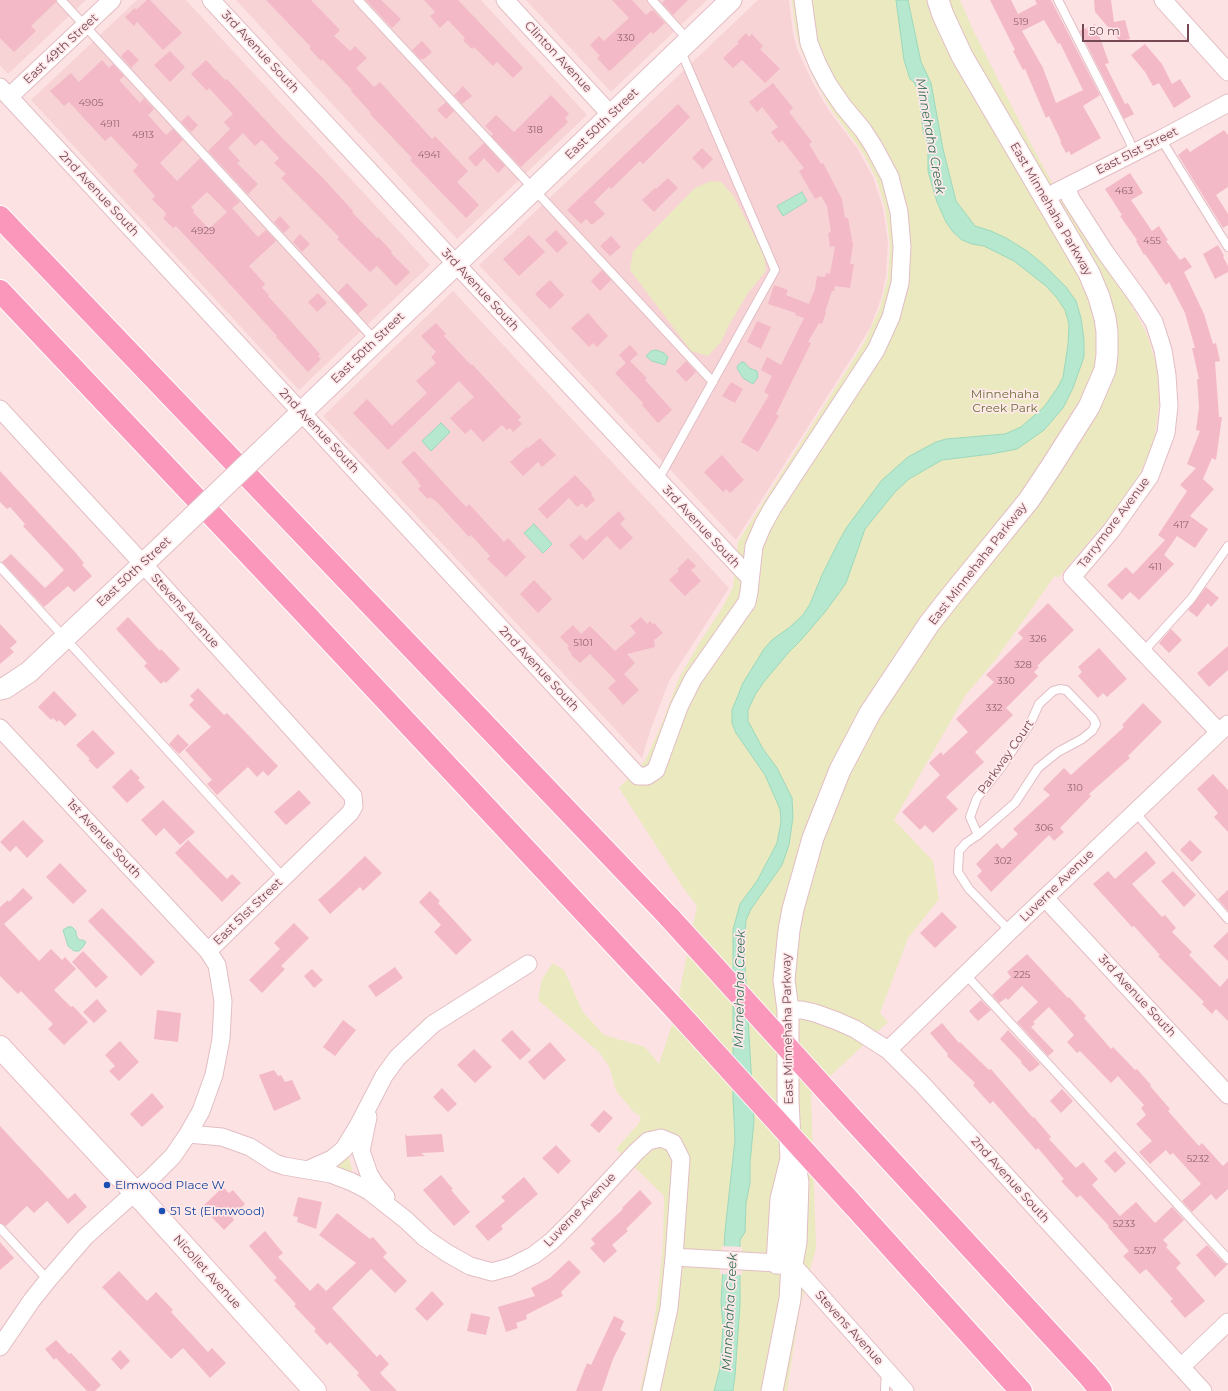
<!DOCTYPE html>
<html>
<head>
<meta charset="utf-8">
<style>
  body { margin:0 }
  #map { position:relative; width:1228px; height:1391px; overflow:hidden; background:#fde2e3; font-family:Montserrat,sans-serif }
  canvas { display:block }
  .scale { position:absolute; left:1082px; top:24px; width:107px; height:18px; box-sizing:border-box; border:2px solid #754854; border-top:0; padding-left:5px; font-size:12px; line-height:14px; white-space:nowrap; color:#754854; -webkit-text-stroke:3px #ffe9ea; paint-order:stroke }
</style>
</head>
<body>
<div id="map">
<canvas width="1228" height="1391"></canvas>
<div class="scale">50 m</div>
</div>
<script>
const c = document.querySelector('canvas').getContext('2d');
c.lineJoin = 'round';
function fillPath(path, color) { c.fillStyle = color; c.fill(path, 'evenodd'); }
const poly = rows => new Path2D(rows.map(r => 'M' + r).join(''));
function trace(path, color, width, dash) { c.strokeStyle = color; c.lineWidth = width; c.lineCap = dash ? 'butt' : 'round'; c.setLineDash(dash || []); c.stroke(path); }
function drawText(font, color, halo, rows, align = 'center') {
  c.font = font + ' Montserrat,sans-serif'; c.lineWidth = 3.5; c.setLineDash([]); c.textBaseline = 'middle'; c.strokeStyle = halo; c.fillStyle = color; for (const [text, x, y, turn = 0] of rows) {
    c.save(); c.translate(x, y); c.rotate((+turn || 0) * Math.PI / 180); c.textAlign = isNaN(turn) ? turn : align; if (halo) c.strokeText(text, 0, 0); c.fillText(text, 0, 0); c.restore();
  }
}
fillPath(poly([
  [0,0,86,0,8,74,0,65],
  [137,0,186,0,430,265,299,390,31,100],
  [236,0,481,0,587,115,457,239],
  [526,0,707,0,611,92],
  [758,0,789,0,793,33,797,49,814,85,830,112,857,148,873,177,883,208,888,242,886,275,882,296,871,326,853,356,736,540,479,265],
  [453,291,729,588,669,681,650,731,642,758,323,416]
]), '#f7d3d6');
fillPath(poly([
  [792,0,960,0,973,30,1031,144,1065,206,1129,301,1147,334,1157,367,1159,403,1154,443,1139,475,1109,518,1058,578,1055,576,1054,577,996,659,965,696,894,820,933,861,939,899,908,938,880,1013,888,1022,811,1094,816,1248,800,1307,787,1391,640,1391,653,1330,659,1284,663,1244,664,1196,616,1149,639,1123,641,1117,633,1111,616,1091,609,1066,599,1052,538,1000,542,979,553,963,564,970,583,1012,604,1035,645,1047,659,1064,674,1019,697,906,682,886,619,788,645,761,660,728,679,678,700,642,722,608,733,587,738,542,864,343,880,308,888,277,890,245,885,207,876,178,863,153,832,111,816,83,800,48,795,27],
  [711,181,721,182,733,195,763,252,765,261,766,271,748,293,729,325,721,342,708,356,691,351,630,270,633,252,639,245,695,188],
  [348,1155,352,1169,351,1173,333,1167]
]), '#ebe9c0');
const water = poly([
  [896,0,908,0,921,62,931,83,943,149,956,201,975,226,991,231,1006,238,1027,251,1043,264,1066,287,1076,301,1081,318,1084,340,1084,357,1073,388,1063,408,1044,430,1030,440,1017,449,991,454,942,460,909,479,895,492,865,529,846,583,836,597,825,612,801,640,788,653,763,683,755,695,748,710,748,721,763,749,777,768,792,798,793,817,789,845,782,865,751,909,746,920,744,948,754,1121,750,1163,750,1183,746,1203,745,1232,740,1240,740,1304,735,1376,733,1391,714,1391,720,1368,723,1326,721,1303,725,1231,735,1140,733,1098,733,930,740,904,757,881,777,843,781,822,780,809,765,775,736,733,732,723,732,710,743,683,764,649,772,640,790,627,803,615,810,604,822,575,839,541,847,527,882,480,908,457,936,442,946,439,1005,434,1021,427,1044,407,1058,387,1063,377,1068,345,1069,324,1065,310,1057,298,1046,286,1014,261,984,246,972,244,962,240,953,232,946,222,937,202,928,171,928,146,923,130,919,93,914,82,910,79,904,60,896,0],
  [802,192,807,201,783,216,777,206,802,192],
  [656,350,664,353,668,357,665,365,652,361,646,356,651,351,656,350],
  [742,362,745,363,749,368,757,371,758,377,753,384,743,378,737,368,738,365,742,362],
  [441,423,450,432,431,451,422,441,441,423],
  [534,524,552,544,543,553,524,533,534,524],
  [68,927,72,927,76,931,76,935,79,940,83,940,86,942,83,947,79,951,74,951,68,946,63,930,68,927]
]);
fillPath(water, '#b6e7cf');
trace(water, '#9cd9bc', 1);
fillPath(poly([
  [722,1246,742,1247,742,1275,720,1274]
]), '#fde2e3');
fillPath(poly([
  [0,0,56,0,56,2,31,26,36,31,14,52,0,38],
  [147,0,150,0,182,33,163,50,137,22,134,26,125,17,135,8,136,10],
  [266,0,311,0,340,30,334,36,350,51,355,46,367,58,356,68,374,87,380,82,432,139,435,136,468,171,457,182,479,205,466,218,410,160,412,158,370,114,371,113,351,91,352,90,322,59,321,61,309,48,311,47],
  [366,0,381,0,401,19,392,28],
  [424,0,458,0,523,68,513,78,497,62,493,66,474,47,472,49,463,40,465,38,448,20,440,28,430,16,435,12],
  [612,0,632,0,646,15,652,10,653,11,654,11,665,23,653,34,651,32,612,69,609,71,597,58,600,56,590,45,599,36,604,41,629,18],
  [665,0,688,0,673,15,662,3],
  [990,0,1011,0,1018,14,1037,4,1035,0,1051,0,1100,95,1083,106,1101,138,1071,155,1069,151,1066,153,1060,142,1061,141,1049,116,1046,118,1025,69,1023,70,1013,51,1015,50],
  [1044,20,1058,44,1060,43,1083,90,1056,103,1043,68,1022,31],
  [1094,0,1111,0,1114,22,1125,20,1130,39,1120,41,1095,12],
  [1095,24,1109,63,1105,64,1125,104,1128,103,1134,114,1124,119,1080,31],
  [746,33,749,37,752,34,763,46,760,49,780,69,765,83,742,60,733,68,723,58,739,43,737,42],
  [422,41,432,52,424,59,420,59,412,50],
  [1145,44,1162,64,1172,84,1180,79,1191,97,1174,108,1159,83,1153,86,1145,72,1131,55],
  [128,49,139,60,131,68,121,56],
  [170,51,185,67,170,82,154,65],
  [102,60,109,68,113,64,124,76,119,80,140,103,144,98,154,109,148,115,166,135,173,129,183,140,160,163,177,181,200,158,240,202,232,208,258,237,266,230,276,241,249,266,265,284,262,288,269,295,268,296,320,354,318,356,321,359,308,372,276,337,277,336,217,270,176,226,173,228,163,218,166,215,165,214,166,213,152,199,155,196,133,171,138,165,111,136,105,141,69,102,64,106,50,91,71,73,79,82],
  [207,192,227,212,209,229,193,212,194,210,191,207],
  [206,60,225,80,227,79,284,140,322,177,353,211,352,212,377,238,378,237,386,245,392,252,391,253,410,272,396,286,377,266,370,272,337,239,339,237,281,178,286,174,274,163,279,158,262,140,255,146,243,133,228,148,240,161,237,163,258,184,248,194,208,151,230,129,224,122,233,114,209,88,207,91,191,74],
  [773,83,793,108,789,112,812,142,809,144,821,164,823,163,842,199,845,218,848,218,853,245,850,264,854,264,850,288,835,286,834,291,832,291,825,312,826,312,822,324,819,323,808,342,811,343,776,414,779,416,758,452,741,442,769,395,764,392,772,376,761,370,767,357,781,365,804,318,795,315,796,313,768,304,774,285,788,290,786,295,809,304,815,289,817,276,825,277,826,273,830,274,835,246,830,247,828,233,831,232,827,206,821,196,815,199,799,171,804,168,782,140,779,143,771,132,778,127,762,107,757,112,749,102],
  [463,86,472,96,462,104,454,95],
  [551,95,569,114,565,118,568,122,521,167,491,136,493,134,485,126,496,115,514,132],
  [446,102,454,111,446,119,437,110],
  [678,104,690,117,643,164,640,161,611,189,609,187,594,202,605,214,592,225,586,219,581,224,567,210],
  [188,115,198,125,191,132,181,122],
  [1224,130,1228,135,1228,187,1216,195,1228,214,1228,225,1223,228,1178,155,1187,148,1190,152],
  [484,143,505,166,498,173,484,158,476,167,468,158],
  [702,148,713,159,703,169,692,158],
  [1130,173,1143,193,1131,200,1152,231,1159,226,1168,240,1166,241,1180,260,1185,257,1192,267,1184,272,1204,314,1213,344,1216,343,1220,361,1215,362,1219,417,1222,417,1216,460,1212,458,1203,479,1214,489,1190,516,1208,529,1195,548,1177,536,1164,555,1174,564,1139,600,1130,592,1122,600,1107,585,1126,567,1133,574,1165,540,1158,535,1187,491,1180,485,1196,468,1187,464,1200,431,1196,430,1199,407,1197,379,1199,379,1192,348,1195,348,1185,313,1169,282,1166,285,1145,254,1144,255,1136,241,1137,240,1120,216,1122,215,1105,189],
  [668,178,678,188,654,212,642,200,655,188,656,189],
  [280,216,290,227,284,233,274,222],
  [556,230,568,243,557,253,545,240],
  [300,234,310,244,302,252,293,242],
  [529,235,545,252,519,276,503,259],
  [611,236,621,247,610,256,600,246],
  [1218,245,1224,256,1223,257,1228,266,1228,272,1215,279,1203,254],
  [602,270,611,280,600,291,591,281],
  [550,280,564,295,550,309,535,294],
  [347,283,368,305,358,314,338,292],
  [318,293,327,303,317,312,308,302],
  [588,313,608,336,597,347,593,343,589,347,571,328],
  [757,321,771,327,761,349,747,342],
  [436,323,446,334,444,336,468,362,471,365,472,364,521,417,518,420,522,424,513,432,510,428,507,430,502,425,483,442,471,429,465,434,450,418,474,397,459,381,388,450,353,413,367,399,392,426,427,393,416,381,436,363,431,357,436,352,421,336],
  [630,345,638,354,630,361,647,378,645,380,672,410,658,423,642,405,643,403,615,373,626,363,619,355],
  [686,361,696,372,686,382,676,371],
  [731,382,743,389,735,403,722,396],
  [540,438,556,455,542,467,538,462,523,476,510,462,527,447,528,448],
  [414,451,466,507,469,504,504,542,508,538,526,557,506,577,487,559,490,556,471,535,469,537,437,502,430,497,428,499,418,489,421,486,418,482,419,482,401,462],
  [722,455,744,480,730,493,726,489,723,492,704,472],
  [0,471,75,552,84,563,82,565,92,576,74,592,68,586,44,607,2,562,11,554,45,588,64,570,23,526,25,524,10,507,7,509,0,502],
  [575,475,592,493,591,494,595,500,586,508,582,503,577,507,569,498,547,519,538,509],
  [619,511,625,519,620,524,633,538,620,550,607,536,583,560,569,545,580,535,586,541],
  [688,558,696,566,691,570,701,581,685,596,669,580,679,571,677,569],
  [534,580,552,599,538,613,520,594],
  [1206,587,1219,598,1211,607,1208,603,1197,617,1188,610],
  [1048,603,1074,630,1037,666,1039,667,1034,672,1038,676,1006,708,1013,715,975,752,984,762,946,797,958,809,933,833,925,825,920,830,902,812,940,775,929,763,941,752,943,755,968,732,956,719,994,682,986,675,1023,638,1018,633],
  [128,617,160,651,161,649,180,669,166,683,164,681,161,684,144,666,147,663,116,629],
  [641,617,647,624,650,621,653,624,654,623,663,633,654,640,655,647,627,654,635,663,624,674,639,690,623,705,608,688,616,681,590,654,580,663,571,655,572,654,567,648,569,646,560,637,573,625,581,634,590,626,615,651,636,633,630,626],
  [0,624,17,642,10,648,14,652,0,664],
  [1171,629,1182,640,1169,653,1159,643],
  [1228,646,1228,670,1209,687,1197,673],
  [1099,648,1127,679,1107,697,1103,693,1098,698,1078,676,1082,672,1078,667],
  [198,688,224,715,227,713,278,766,268,776,263,771,257,777,248,767,217,795,207,784,212,780,185,750,211,727,189,705,194,700,190,696],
  [54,691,77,715,65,726,59,720,57,722,53,718,51,720,38,707],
  [1143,703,1162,722,1128,756,1130,758,1089,794,1091,796,1060,828,1064,832,1054,841,1049,835,991,892,977,876,982,871,976,864,997,843,1002,849,1018,834,1013,829,1050,795,1043,789,1064,768,1071,775,1124,727,1122,725],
  [93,730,115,753,97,769,88,760,90,759,76,745],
  [178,734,189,745,179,754,169,744],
  [131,769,140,778,138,780,145,787,127,803,112,787],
  [1213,774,1228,790,1228,832,1214,817,1218,813,1197,789],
  [299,790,311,803,286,825,274,812],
  [163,800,195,832,180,845,164,828,156,836,141,820],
  [23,820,44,841,27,858,16,846,10,852,0,842],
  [188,840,227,879,232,874,241,883,222,902,175,853],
  [1190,840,1202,852,1192,862,1180,850],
  [1146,851,1156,863,1132,884,1162,917,1165,915,1176,928,1172,932,1192,952,1189,955,1220,987,1228,978,1228,1021,1216,1009,1212,1014,1202,1004,1204,1002,1158,956,1160,955,1134,926,1132,927,1093,884,1108,871,1115,879],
  [365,856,382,873,363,891,360,887,330,914,318,900,336,884],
  [60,863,87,891,73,904,46,877],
  [1173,871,1196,895,1184,907,1161,881],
  [23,888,33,898,4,924,39,961,51,949,62,960,65,957,76,969,54,990,71,1007,73,1006,88,1022,64,1045,48,1029,53,1024,21,991,18,994,0,976,0,907,8,900,9,902],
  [1228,890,1228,911,1218,899],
  [430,891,440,901,438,903,472,940,456,955,434,932,441,925,419,902],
  [102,908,155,962,141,976,88,921],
  [942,912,957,927,935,948,920,933],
  [294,923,309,938,281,966,285,969,262,993,249,980,280,949,274,943],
  [1228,932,1228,961,1213,946],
  [83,951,108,977,96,988,72,962],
  [1027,954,1068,998,1069,997,1086,1016,1084,1018,1111,1049,1113,1047,1135,1070,1137,1069,1151,1085,1150,1086,1170,1109,1168,1111,1199,1146,1202,1143,1223,1166,1228,1161,1228,1189,1216,1200,1211,1194,1192,1212,1182,1201,1201,1184,1173,1153,1170,1155,1166,1150,1150,1164,1139,1152,1152,1141,1136,1124,1146,1115,1141,1108,1144,1105,1118,1076,1111,1083,1080,1051,1077,1053,1067,1042,1074,1035,1049,1007,1033,1022,1035,1024,1031,1027,1054,1051,1048,1056,1017,1022,1038,1002,1022,986,1008,1000,1006,998,999,1003,992,995,1011,977,1007,972],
  [395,967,403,978,376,997,368,986],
  [312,969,323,980,314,988,304,976],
  [97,999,107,1011,94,1023,83,1012],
  [981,1000,991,1010,978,1021,969,1011],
  [157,1010,181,1013,178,1042,154,1039],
  [343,1020,356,1030,335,1056,323,1047],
  [942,1023,959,1043,960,1042,989,1070,991,1069,1033,1118,1034,1117,1051,1137,1049,1139,1076,1168,1083,1162,1098,1179,1092,1185,1120,1216,1136,1202,1155,1223,1172,1207,1174,1209,1184,1220,1163,1240,1168,1245,1166,1247,1181,1263,1176,1268,1205,1301,1185,1318,1170,1301,1173,1299,1146,1269,1140,1274,1123,1256,1129,1251,1108,1227,1109,1226,1080,1195,1077,1198,1061,1181,1064,1179,1038,1148,1036,1150,993,1101,990,1104,973,1085,975,1083,947,1056,948,1054,930,1033],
  [512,1030,531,1050,520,1060,501,1040],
  [1008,1030,1040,1064,1032,1071,1032,1070,1030,1072,1021,1063,1022,1062,1000,1039],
  [120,1041,139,1062,119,1081,109,1071,115,1066,105,1055],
  [550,1042,566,1060,544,1080,528,1062],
  [474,1049,492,1067,475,1083,457,1065],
  [274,1070,278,1076,281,1075,285,1082,292,1080,301,1099,274,1111,259,1075],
  [442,1088,457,1104,448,1112,433,1097],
  [1062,1089,1073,1101,1061,1113,1050,1101],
  [152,1093,164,1107,142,1127,130,1114],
  [604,1110,613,1118,599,1133,590,1125],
  [0,1126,68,1199,75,1193,87,1207,68,1224,47,1201,34,1213,27,1206,6,1226,0,1223],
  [405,1134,407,1136,442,1134,444,1152,421,1153,425,1156,407,1157],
  [556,1145,571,1161,558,1174,542,1158],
  [1115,1151,1126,1163,1115,1173,1104,1161],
  [441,1175,453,1189,451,1190,470,1212,454,1226,423,1190],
  [524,1177,538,1194,501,1226,503,1229,488,1241,475,1226,505,1201,501,1197],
  [223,1187,229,1193,233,1190,245,1204,232,1217,234,1220,224,1230,202,1207],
  [640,1190,652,1203,626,1229,628,1231,612,1245,617,1251,604,1263,590,1248,595,1244,591,1239,623,1209,622,1208],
  [298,1197,322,1202,316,1229,297,1222,298,1217,293,1216],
  [337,1213,370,1239,373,1237,387,1253,383,1257,407,1281,395,1293,371,1269,332,1308,377,1357,380,1354,389,1364,380,1373,397,1391,371,1391,357,1375,359,1373,330,1342,327,1345,314,1331,316,1329,294,1306,296,1304,274,1280,277,1278,249,1246,265,1231,283,1253,278,1257,310,1291,318,1283,326,1291,356,1263,319,1235],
  [0,1242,14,1258,0,1270],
  [1207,1245,1224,1263,1228,1264,1215,1277,1196,1255],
  [569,1260,581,1272,561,1292,563,1296,526,1315,527,1319,516,1323,518,1328,506,1332,498,1307,535,1296,531,1288,550,1278],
  [119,1271,147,1301,156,1292,173,1310,171,1312,208,1352,212,1348,226,1363,210,1378,183,1348,171,1359,102,1287],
  [432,1291,444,1304,427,1321,415,1309],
  [471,1313,490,1317,486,1335,467,1331],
  [614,1316,624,1321,620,1330,626,1333,613,1359,602,1391,576,1391,587,1363,591,1365],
  [56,1340,69,1354,71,1353,101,1385,95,1391,87,1391,56,1358,54,1360,45,1349],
  [120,1350,130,1361,121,1370,111,1359]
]), '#f3b9c7');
const service = poly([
  [61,0,375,340],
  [358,0,713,382],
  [652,0,689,41],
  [1058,0,1129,140,1134,153],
  [1161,139,1228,247],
  [658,480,775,270,680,49],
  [0,567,284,878],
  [1143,652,1191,599,1228,546],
  [1135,812,1228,919],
  [978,835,970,817,977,798,1000,769,1030,724,1039,704,1053,691,1060,689,1066,690,1093,718,1096,724,1092,731,1082,739,1058,752,1038,768,1015,803,978,835,966,843,959,851,958,872,969,889,1010,931],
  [966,975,1228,1259],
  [0,1228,48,1280],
  [885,1391,886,1370]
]);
const minor = poly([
  [211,0,456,264,750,578],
  [505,0,611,115],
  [1163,0,1228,72],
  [0,87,638,776,647,776,656,770,679,707,693,679,747,602,749,592,754,546,763,525,773,507,876,350,891,317,900,283,902,247,899,212,890,177,874,147,863,130,843,106,828,84,818,65,809,43,803,0],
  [9,97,112,0],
  [1066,187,1071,199,1105,252,1139,299,1154,322,1163,350,1167,375,1169,406,1166,433,1150,476,1111,531,1072,577,1219,732],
  [1056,192,1161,139,1228,103],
  [0,409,143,564,353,796,354,806,350,813,208,951],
  [0,728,208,951,217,965,223,1001,221,1039,214,1075,201,1111,188,1134,173,1156,153,1176,85,1237,48,1280,32,1300,0,1347],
  [1045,898,1228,1095],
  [788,1010,802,1010,815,1013,837,1021,855,1029,888,1050,923,1085,1203,1391],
  [888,1050,1010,931,1228,724],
  [368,1117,361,1151,369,1174,375,1184,386,1197],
  [188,1134,222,1137,250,1147,275,1163,284,1166,331,1174,352,1182,369,1191,406,1220,425,1238,447,1253,470,1266,492,1272,510,1267,534,1255,552,1241,575,1218,636,1152,648,1141,661,1138,673,1143,681,1159,674,1257,669,1308,651,1391],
  [307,1170,332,1159,344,1149,358,1126,384,1076,397,1058,433,1024,528,964],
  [674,1257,777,1263],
  [792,1264,905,1391],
  [1181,1367,1228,1322]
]);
const tertiary = poly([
  [280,433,731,0],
  [0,689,5,688,29,672,162,546],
  [792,1264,777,1263,781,1199,791,1159,788,1101,788,1010,784,980,789,930,793,909,813,838,840,770,870,713,929,624,951,596,1029,500,1051,467,1089,407,1105,370,1107,355,1107,332,1105,318,1099,297,1089,273,962,56,943,15,938,0],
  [772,1391,790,1299,792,1264,796,1242,798,1183,796,1170,791,1159]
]);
const secondary = poly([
  [0,1047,145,1203,315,1391]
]);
const motorway = poly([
  [0,217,670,918],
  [0,291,294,602,675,1009],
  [845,1111,1087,1374,1101,1391],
  [854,1206,1021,1391]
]);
trace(service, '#e2bec4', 10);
trace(minor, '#e2bec4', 19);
trace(tertiary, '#e2bec4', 23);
trace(secondary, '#e9bdc4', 24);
trace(motorway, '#fff', 24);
trace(service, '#fff', 8);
trace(minor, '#fff', 17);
trace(tertiary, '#fff', 21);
trace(secondary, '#fff', 22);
trace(motorway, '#fa97bb', 22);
const tertiaryBridge = poly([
  [162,546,280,433]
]);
const motorwayBridge = poly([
  [670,918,845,1111],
  [675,1009,854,1206]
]);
trace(tertiaryBridge, '#e2bec4', 23, []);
trace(motorwayBridge, '#fff', 24, []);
trace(tertiaryBridge, '#fff', 21);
trace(motorwayBridge, '#fa97bb', 22);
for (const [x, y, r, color] of [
  [107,1185,4,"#1a4fb4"],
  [162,1211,4,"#1a4fb4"]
]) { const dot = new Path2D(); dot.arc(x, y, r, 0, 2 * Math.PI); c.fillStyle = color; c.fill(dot); trace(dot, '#ffe9ea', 1.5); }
drawText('10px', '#946471', null, [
  ["519",1021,22],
  ["330",626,38],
  ["4905",91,103],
  ["4911",110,124],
  ["318",535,130],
  ["4913",143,135],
  ["4941",429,155],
  ["463",1124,191],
  ["4929",203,231],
  ["455",1152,241],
  ["417",1181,525],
  ["411",1155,567],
  ["326",1038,639],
  ["5101",583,643],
  ["328",1023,665],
  ["330",1006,681],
  ["332",994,708],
  ["310",1075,788],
  ["306",1044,828],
  ["302",1003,861],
  ["225",1022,975],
  ["5232",1198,1159],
  ["5233",1124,1224],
  ["5237",1145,1251]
]);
drawText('12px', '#754854', '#ffe9ea', [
  ["East 49th Street",61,49,-43],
  ["3rd Avenue South",260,52,47],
  ["Clinton Avenue",558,57,47],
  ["East 50th Street",602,124,-44],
  ["East 51st Street",1137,151,-27],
  ["2nd Avenue South",99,194,47],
  ["East Minnehaha Parkway",1051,209,60],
  ["3rd Avenue South",480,290,47],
  ["East 50th Street",368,348,-44],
  ["2nd Avenue South",319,431,47],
  ["Tarrymore Avenue",1114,523,-53],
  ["3rd Avenue South",701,527,47],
  ["East Minnehaha Parkway",978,564,-52],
  ["East 50th Street",134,572,-43],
  ["Stevens Avenue",185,611,48],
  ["2nd Avenue South",539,669,47],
  ["Parkway Court",1006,757,-55],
  ["1st Avenue South",104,839,47],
  ["Luverne Avenue",1057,886,-44],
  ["East 51st Street",248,912,-44],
  ["3rd Avenue South",1137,996,47],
  ["East Minnehaha Parkway",788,1029,-91],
  ["2nd Avenue South",1010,1180,48],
  ["Luverne Avenue",580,1210,-46],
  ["Nicollet Avenue",207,1272,48],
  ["Stevens Avenue",849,1328,48]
]);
drawText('12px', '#6c703a', '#ffe9ea', [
  ["Minnehaha",1005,394],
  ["Creek Park",1005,408]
]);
drawText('12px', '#164399', '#ffe9ea', [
  ["Elmwood Place W",115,1185],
  ["51 St (Elmwood)",170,1211]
], 'left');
drawText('italic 13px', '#387458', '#ffe9ea', [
  ["Minnehaha Creek",930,136,80],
  ["Minnehaha Creek",740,989,-89],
  ["Minnehaha Creek",730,1312,-87]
]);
</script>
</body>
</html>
